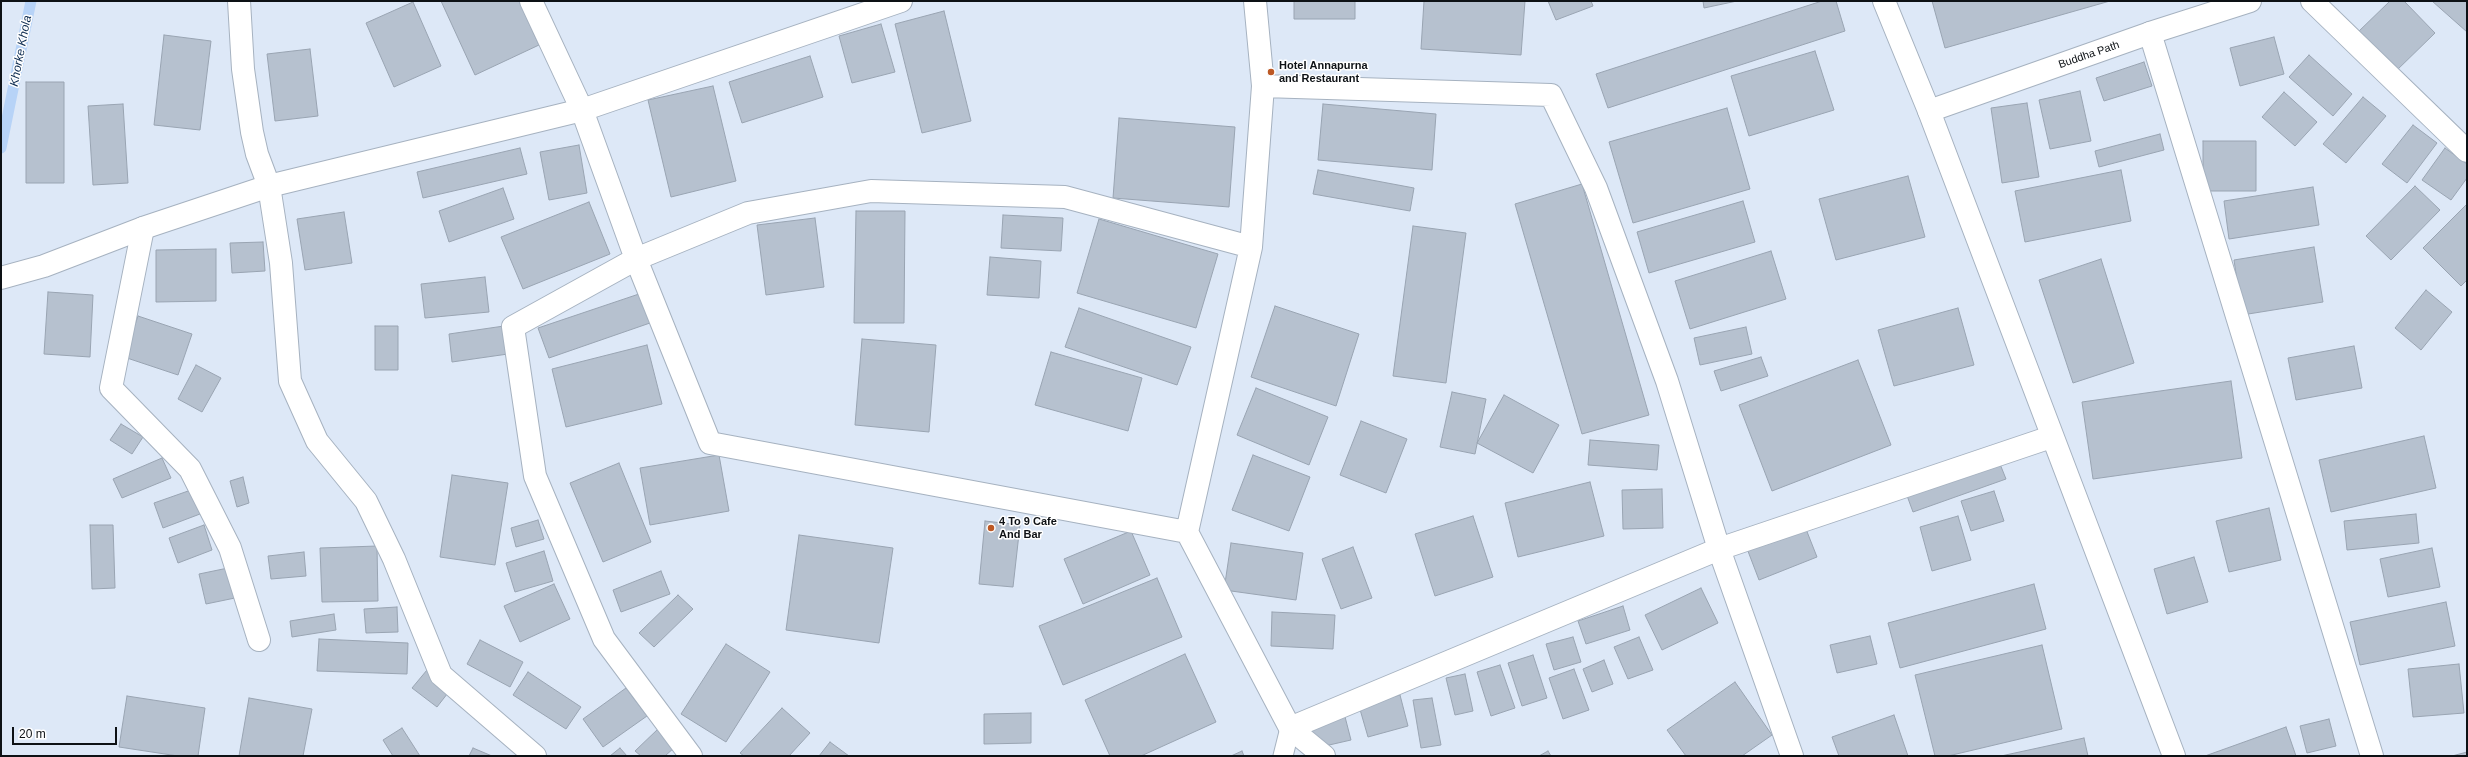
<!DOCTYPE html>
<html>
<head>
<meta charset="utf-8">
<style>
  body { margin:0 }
  #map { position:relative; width:2468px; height:757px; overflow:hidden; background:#dde8f7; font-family:Arial,sans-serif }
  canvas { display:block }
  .frame { position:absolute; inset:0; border:2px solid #0d1115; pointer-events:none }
  .scale { position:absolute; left:12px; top:727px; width:105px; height:18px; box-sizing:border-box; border:2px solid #0d1115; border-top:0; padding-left:5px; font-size:12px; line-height:14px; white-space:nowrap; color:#0d1115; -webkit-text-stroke:3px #fff; paint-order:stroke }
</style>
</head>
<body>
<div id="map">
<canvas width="2468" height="757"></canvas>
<div class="frame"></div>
<div class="scale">20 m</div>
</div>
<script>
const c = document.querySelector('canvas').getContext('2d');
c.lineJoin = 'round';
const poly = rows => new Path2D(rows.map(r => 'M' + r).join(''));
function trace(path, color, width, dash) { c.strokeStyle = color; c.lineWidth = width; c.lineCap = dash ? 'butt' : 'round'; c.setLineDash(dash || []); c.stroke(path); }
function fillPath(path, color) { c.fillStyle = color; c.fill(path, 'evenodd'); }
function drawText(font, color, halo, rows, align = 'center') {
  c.font = font + ' Arial,sans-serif'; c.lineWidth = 3; c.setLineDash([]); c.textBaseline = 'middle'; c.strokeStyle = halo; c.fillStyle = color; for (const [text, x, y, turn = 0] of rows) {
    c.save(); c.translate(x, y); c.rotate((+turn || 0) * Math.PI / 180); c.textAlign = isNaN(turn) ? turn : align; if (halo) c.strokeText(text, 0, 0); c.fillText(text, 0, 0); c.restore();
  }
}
trace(poly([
  [1,148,31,1]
]), '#b7d3f7', 11);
const building = poly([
  [441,1,519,1,539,45,475,75,441,1],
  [1294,1,1355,1,1355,19,1294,19,1294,1],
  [1424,1,1525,1,1521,55,1421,49,1424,1],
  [1548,1,1591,1,1593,6,1556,20,1548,1],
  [1703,1,1737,1,1704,8,1703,1],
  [1822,1,1836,1,1845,31,1608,108,1596,74,1822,1],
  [1932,1,2110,1,1945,48,1932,1],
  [2390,1,2404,1,2435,33,2395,72,2357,33,2390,1],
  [2432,1,2467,1,2467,32,2432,1],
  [413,2,441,66,394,87,366,23,413,2],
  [944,11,971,121,922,133,895,24,944,11],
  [881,24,895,72,852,83,839,36,881,24],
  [164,35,211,41,200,130,154,125,164,35],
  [2274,37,2284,74,2240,86,2230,48,2274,37],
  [310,49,318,116,275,121,267,54,310,49],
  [1815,51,1834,110,1749,136,1731,76,1815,51],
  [2309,55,2352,94,2333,116,2289,77,2309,55],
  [810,56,823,97,742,123,729,82,810,56],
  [2144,62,2152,86,2104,101,2096,78,2144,62],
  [26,82,64,82,64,183,26,183,26,82],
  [713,86,736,181,671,197,648,100,713,86],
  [2080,91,2091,141,2050,149,2039,100,2080,91],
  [2284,92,2317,122,2295,146,2262,117,2284,92],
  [2363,97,2386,116,2346,163,2323,144,2363,97],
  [2027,103,2039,177,2002,183,1991,108,2027,103],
  [123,104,128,183,93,185,88,106,123,104],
  [1323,104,1436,114,1432,170,1318,160,1323,104],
  [1727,108,1750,189,1633,223,1609,142,1727,108],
  [1119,118,1235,127,1229,207,1113,198,1119,118],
  [2413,125,2437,143,2407,183,2382,164,2413,125],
  [2160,134,2164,150,2099,167,2095,151,2160,134],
  [2203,141,2256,141,2256,191,2203,191,2203,141],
  [579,145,587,193,549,200,540,152,579,145],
  [520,148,527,174,423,198,417,172,520,148],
  [2445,148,2467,164,2467,178,2451,200,2422,180,2445,148],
  [1318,170,1414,188,1410,211,1313,194,1318,170],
  [2121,170,2131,221,2025,242,2015,191,2121,170],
  [1908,176,1925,237,1836,260,1819,199,1908,176],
  [1582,184,1649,415,1582,434,1515,204,1582,184],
  [2415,186,2440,210,2391,260,2366,236,2415,186],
  [2313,187,2319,225,2229,239,2224,201,2313,187],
  [503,188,514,219,449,242,439,211,503,188],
  [1743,201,1755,242,1649,273,1637,232,1743,201],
  [589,202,610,254,523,289,501,237,589,202],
  [2467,204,2467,280,2461,286,2423,248,2467,204],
  [856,211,905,211,904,323,854,323,856,211],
  [344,212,352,263,305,270,297,219,344,212],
  [1003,215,1063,218,1061,251,1001,248,1003,215],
  [815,218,824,287,766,295,757,225,815,218],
  [1099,219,1218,254,1196,328,1077,293,1099,219],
  [1413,226,1466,233,1446,383,1393,376,1413,226],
  [263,242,265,271,232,273,230,243,263,242],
  [2314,247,2323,302,2242,315,2234,260,2314,247],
  [216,249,216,301,156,302,156,250,216,249],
  [1771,251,1786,299,1690,329,1675,281,1771,251],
  [990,257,1041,261,1039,298,987,295,990,257],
  [2101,259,2134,363,2073,383,2039,280,2101,259],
  [485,277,489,312,425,318,421,284,485,277],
  [2426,290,2452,312,2421,350,2395,328,2426,290],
  [48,292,93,295,90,357,44,354,48,292],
  [639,294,650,323,549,358,538,328,639,294],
  [1275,306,1359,334,1336,406,1251,377,1275,306],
  [1079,308,1191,347,1177,385,1065,347,1079,308],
  [1958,308,1974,365,1894,386,1878,330,1958,308],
  [138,316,192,334,178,375,124,357,138,316],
  [375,326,398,326,398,370,375,370,375,326],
  [504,326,508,354,452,362,449,334,504,326],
  [1746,327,1752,354,1700,365,1694,338,1746,327],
  [862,339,936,345,929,432,855,425,862,339],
  [647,345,662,404,566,427,552,369,647,345],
  [2354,346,2362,388,2296,400,2288,358,2354,346],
  [1051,352,1142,378,1128,431,1035,405,1051,352],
  [1761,357,1768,376,1721,391,1714,371,1761,357],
  [1858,360,1891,445,1772,491,1739,405,1858,360],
  [196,365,221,378,202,412,178,399,196,365],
  [2231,381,2242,458,2093,479,2082,402,2231,381],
  [1256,388,1328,417,1309,465,1237,435,1256,388],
  [1452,392,1486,399,1475,454,1440,447,1452,392],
  [1504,395,1559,425,1533,473,1477,443,1504,395],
  [1361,421,1407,439,1386,493,1340,475,1361,421],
  [121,424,143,437,132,454,110,440,121,424],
  [2424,436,2436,488,2331,512,2319,460,2424,436],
  [1590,440,1659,445,1657,470,1588,465,1590,440],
  [719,455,729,511,650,525,640,468,719,455],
  [1253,455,1310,477,1289,531,1232,510,1253,455],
  [162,458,171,478,122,498,113,479,162,458],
  [1998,459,2006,479,1913,512,1906,493,1998,459],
  [619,463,651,542,603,562,570,483,619,463],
  [452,475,508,483,495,565,440,557,452,475],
  [243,477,249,503,237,507,230,481,243,477],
  [1590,482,1604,536,1518,557,1505,503,1590,482],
  [1662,489,1663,528,1623,529,1622,490,1662,489],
  [191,490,200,514,163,528,154,503,191,490],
  [1994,491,2004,521,1971,531,1961,501,1994,491],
  [2269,508,2281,560,2229,572,2216,521,2269,508],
  [2416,514,2419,543,2347,550,2344,521,2416,514],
  [1473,516,1493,577,1435,596,1415,534,1473,516],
  [1958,516,1971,560,1932,571,1920,527,1958,516],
  [538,520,544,539,516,547,511,528,538,520],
  [985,521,1020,525,1013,587,979,584,985,521],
  [1804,524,1817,557,1759,580,1746,546,1804,524],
  [90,525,113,525,115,588,92,589,90,525],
  [204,525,212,550,178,563,169,538,204,525],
  [1131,531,1150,575,1083,604,1064,559,1131,531],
  [799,535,893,548,879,643,786,630,799,535],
  [1231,543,1303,553,1296,600,1224,590,1231,543],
  [377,546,378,601,322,602,320,548,377,546],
  [1353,547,1372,598,1341,609,1322,559,1353,547],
  [2432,548,2440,587,2388,597,2380,559,2432,548],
  [544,551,553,581,515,592,506,563,544,551],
  [304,552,306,576,271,579,268,556,304,552],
  [2194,557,2208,602,2167,614,2154,569,2194,557],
  [228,568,235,598,206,604,199,574,228,568],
  [661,571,670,594,621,612,613,590,661,571],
  [1157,578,1182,637,1063,685,1039,626,1157,578],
  [554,584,570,619,520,642,504,606,554,584],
  [2034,584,2046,629,1900,668,1888,623,2034,584],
  [1701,588,1718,623,1662,650,1645,615,1701,588],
  [678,595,693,609,654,647,639,633,678,595],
  [2446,602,2455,646,2360,665,2350,622,2446,602],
  [1623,606,1630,630,1586,644,1578,621,1623,606],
  [397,607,398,632,366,633,364,609,397,607],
  [1272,612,1335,615,1333,649,1271,646,1272,612],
  [334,614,336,630,292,637,290,621,334,614],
  [1870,636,1877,664,1837,673,1830,645,1870,636],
  [1573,637,1581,662,1554,670,1546,644,1573,637],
  [1639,637,1653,670,1628,679,1614,647,1639,637],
  [319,639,408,643,407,674,317,671,319,639],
  [480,640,523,662,510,687,467,664,480,640],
  [726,644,770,672,726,742,681,714,726,644],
  [2042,645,2062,729,1948,756,1935,756,1915,675,2042,645],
  [1185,654,1216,722,1141,756,1110,756,1085,700,1185,654],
  [1533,655,1547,698,1522,706,1508,663,1533,655],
  [1604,660,1613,684,1592,692,1583,669,1604,660],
  [2459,664,2464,713,2413,717,2408,669,2459,664],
  [1500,665,1515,708,1491,716,1477,672,1500,665],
  [1574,669,1589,710,1563,719,1549,678,1574,669],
  [427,670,451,689,437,707,412,688,427,670],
  [528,672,581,707,566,729,513,695,528,672],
  [1465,674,1473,711,1455,715,1446,678,1465,674],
  [1735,682,1772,735,1742,756,1686,756,1667,730,1735,682],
  [626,688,647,716,603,747,583,719,626,688],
  [1400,695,1408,726,1368,737,1359,706,1400,695],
  [127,696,205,708,198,756,178,756,119,747,127,696],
  [249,698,312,709,303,756,239,756,249,698],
  [1432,698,1441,745,1421,748,1413,700,1432,698],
  [782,708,810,733,789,756,744,756,740,753,782,708],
  [1343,709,1351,740,1316,748,1308,717,1343,709],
  [1031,713,1031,743,984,744,984,714,1031,713],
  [1894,715,1908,756,1839,756,1832,737,1894,715],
  [2329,719,2336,746,2307,753,2300,726,2329,719],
  [2286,727,2296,756,2205,756,2286,727],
  [402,728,420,756,393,756,383,740,402,728],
  [658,729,675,747,665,756,641,756,635,751,658,729],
  [2084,738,2088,756,2001,756,2084,738],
  [830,742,849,756,819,756,830,742],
  [473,748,492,756,469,756,473,748],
  [620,748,627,756,610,756,620,748],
  [1242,751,1244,756,1231,756,1242,751],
  [1548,751,1551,756,1539,756,1548,751],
  [2467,752,2467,756,2452,756,2467,752]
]);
fillPath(building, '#b6c1cf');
trace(building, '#99a4b2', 1);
const service = poly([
  [1283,756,1290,728]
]);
const minor = poly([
  [239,1,243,69,252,132,257,154,269,186,281,263,290,381,317,441,366,501,394,559,441,675,535,756],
  [531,1,582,110,636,259,710,443,1187,532],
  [1255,1,1263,86,1551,95,1596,188,1667,381,1719,549,1792,756],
  [2312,1,2467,151],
  [2150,33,2372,756],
  [1263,86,1251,247,1187,532,1290,728,1324,756],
  [143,228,111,388,190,469,230,548,259,640],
  [1290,728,1719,549,2051,437],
  [691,756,604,639,535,476,513,327,636,259,748,213,871,191,1065,197,1251,247]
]);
const tertiary = poly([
  [1929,111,2150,33,2250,1]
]);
const secondary = poly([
  [1884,1,1929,111,2174,756],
  [1,278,44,266,143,228,269,186,582,110,901,1]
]);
trace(service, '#a6b2c0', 21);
trace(minor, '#a6b2c0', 24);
trace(tertiary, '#a6b2c0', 24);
trace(secondary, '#a6b2c0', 24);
trace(service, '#fff', 19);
trace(minor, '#fff', 22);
trace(tertiary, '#fff', 22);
trace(secondary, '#fff', 22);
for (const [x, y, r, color] of [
  [1271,72,4,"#bc5824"],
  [991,528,4,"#bc5824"]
]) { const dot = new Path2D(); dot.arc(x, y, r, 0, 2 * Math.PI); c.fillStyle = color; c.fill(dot); trace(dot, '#fff', 1.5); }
drawText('11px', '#0d1115', '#fff', [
  ["Buddha Path",2089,55,-19]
]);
drawText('bold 11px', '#0d1115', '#fff', [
  ["Hotel Annapurna",1279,66],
  ["and Restaurant",1279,79],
  ["4 To 9 Cafe",999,522],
  ["And Bar",999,535]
], 'left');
drawText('italic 12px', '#0d2c51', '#fff', [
  ["Khorke Khola",21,51,-79]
]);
</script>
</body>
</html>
